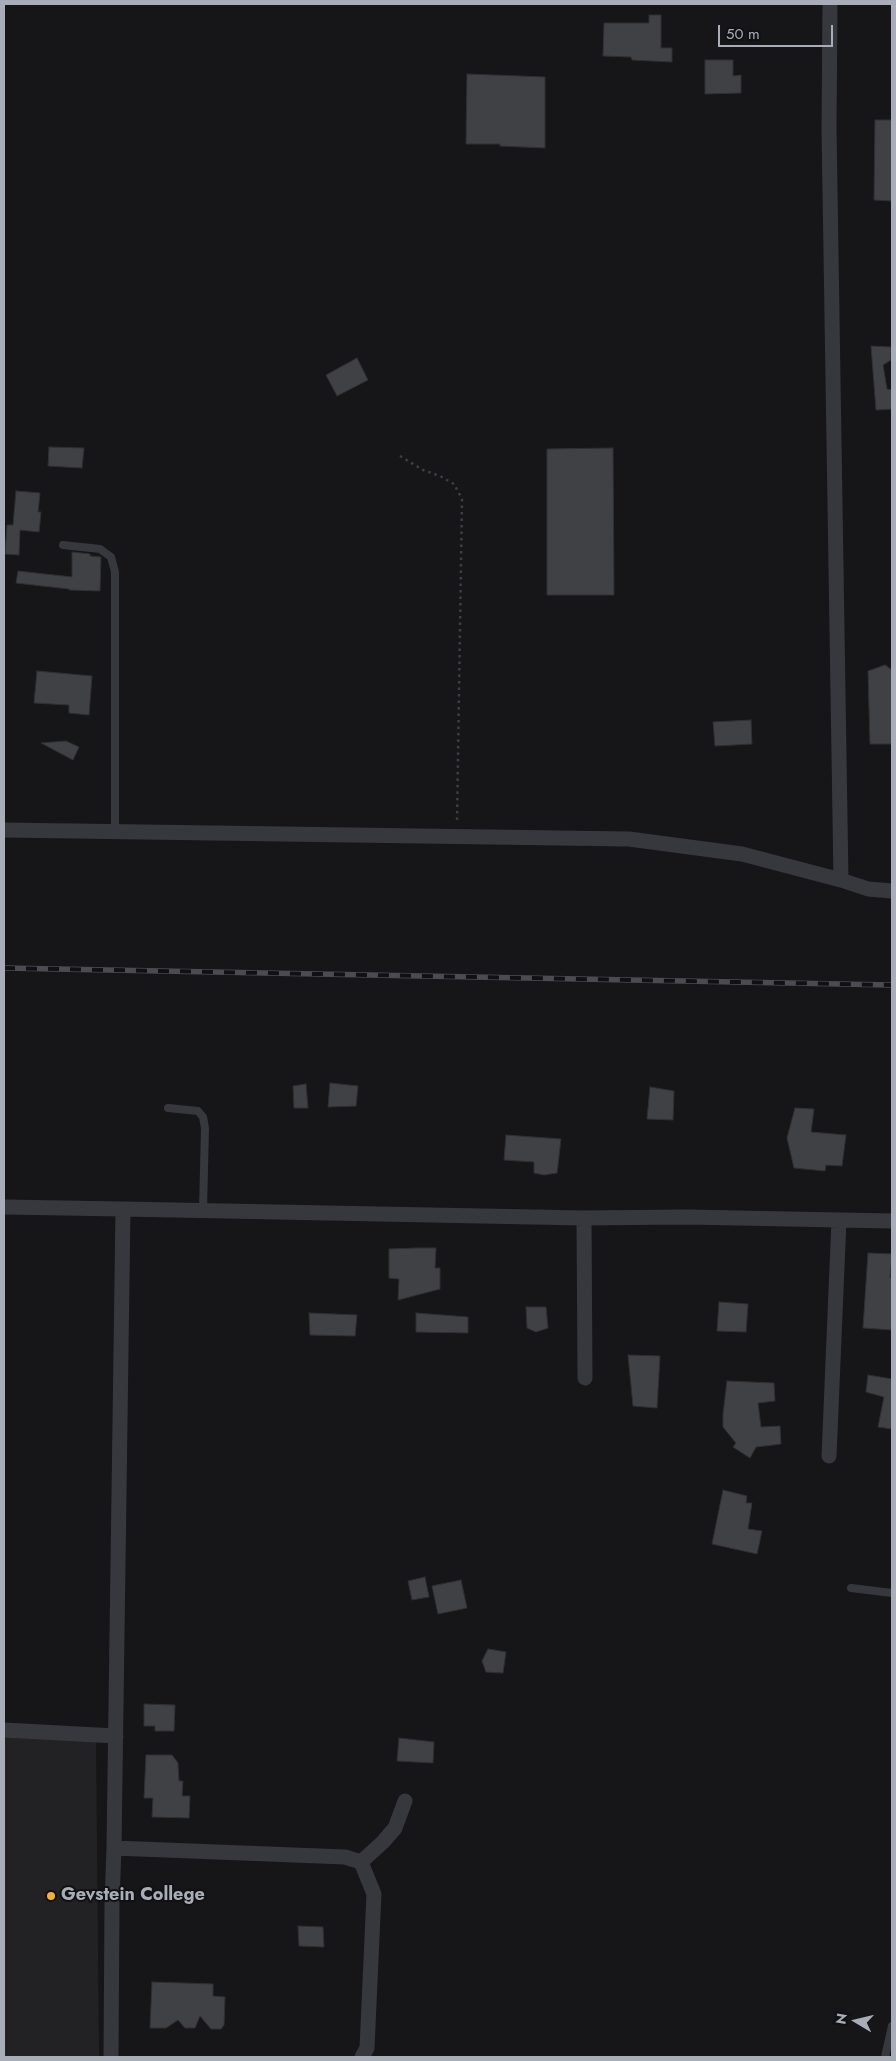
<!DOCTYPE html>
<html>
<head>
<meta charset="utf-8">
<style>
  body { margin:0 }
  #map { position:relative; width:896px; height:2061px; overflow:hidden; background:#161618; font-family:Jost,sans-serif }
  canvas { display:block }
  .frame { position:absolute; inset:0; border:5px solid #a8adb8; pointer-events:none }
  .north { position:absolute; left:831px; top:1996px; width:50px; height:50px; -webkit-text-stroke:4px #111113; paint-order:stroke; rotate:279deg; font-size:14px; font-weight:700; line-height:20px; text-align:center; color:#a8adb8 }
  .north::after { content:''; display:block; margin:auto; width:18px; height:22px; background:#a8adb8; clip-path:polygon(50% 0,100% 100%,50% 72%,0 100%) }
  .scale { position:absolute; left:718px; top:25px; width:115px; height:22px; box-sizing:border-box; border:2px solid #a8adb8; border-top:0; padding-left:6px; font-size:15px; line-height:18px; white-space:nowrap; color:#a8adb8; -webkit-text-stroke:4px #111113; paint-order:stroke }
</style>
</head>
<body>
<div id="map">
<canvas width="896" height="2061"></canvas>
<div class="frame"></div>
<div class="north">N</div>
<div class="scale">50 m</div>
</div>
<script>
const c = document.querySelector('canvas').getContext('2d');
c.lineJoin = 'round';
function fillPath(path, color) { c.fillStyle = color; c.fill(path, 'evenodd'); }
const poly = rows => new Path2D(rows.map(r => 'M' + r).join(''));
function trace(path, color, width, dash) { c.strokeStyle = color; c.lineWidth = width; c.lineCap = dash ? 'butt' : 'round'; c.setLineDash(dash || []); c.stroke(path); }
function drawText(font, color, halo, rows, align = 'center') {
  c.font = font + ' Jost,sans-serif'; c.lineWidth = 4; c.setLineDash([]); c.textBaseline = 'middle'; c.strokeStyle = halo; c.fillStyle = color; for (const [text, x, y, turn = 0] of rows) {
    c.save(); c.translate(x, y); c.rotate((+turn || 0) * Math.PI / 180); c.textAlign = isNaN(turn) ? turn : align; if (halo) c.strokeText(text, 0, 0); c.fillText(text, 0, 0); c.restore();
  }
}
fillPath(poly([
  [4,1733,96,1735,99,2057,4,2057]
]), '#222225');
const building = poly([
  [649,15,661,15,661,48,672,48,672,62,632,60,631,57,603,56,604,23,649,23,649,15],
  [705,60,733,60,733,76,741,75,741,93,705,94,705,60],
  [467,74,545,77,545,148,500,146,500,144,466,144,467,74],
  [875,120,892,120,892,201,874,200,875,120],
  [871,346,891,347,891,360,883,365,887,389,892,390,892,409,876,410,871,346],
  [357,358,368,380,337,396,326,375,357,358],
  [49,447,84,448,82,468,48,466,49,447],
  [613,448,614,595,547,595,547,449,613,448],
  [16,491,40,493,38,512,41,512,39,532,20,530,19,555,5,554,7,525,13,525,16,491],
  [72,552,90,554,90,556,101,557,100,591,69,590,69,589,16,583,18,571,72,577,72,552],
  [885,665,892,670,892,744,870,744,868,671,885,665],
  [37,671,92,676,89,715,69,713,69,705,34,703,37,671],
  [751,720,752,744,715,746,713,722,751,720],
  [66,741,79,747,73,760,41,743,66,741],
  [330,1083,358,1086,356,1106,328,1107,330,1083],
  [306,1084,308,1108,294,1108,293,1086,306,1084],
  [650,1087,674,1091,673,1120,647,1119,650,1087],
  [795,1108,814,1109,811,1132,846,1135,842,1166,826,1165,825,1171,794,1168,787,1138,795,1108],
  [506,1135,561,1139,557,1173,544,1175,534,1173,534,1162,504,1160,506,1135],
  [416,1248,436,1248,435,1268,440,1268,440,1289,398,1300,399,1279,389,1278,389,1249,416,1248],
  [868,1253,892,1254,890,1278,892,1277,892,1330,863,1328,868,1253],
  [719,1302,748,1304,746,1332,717,1331,719,1302],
  [526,1307,546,1307,548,1328,536,1332,527,1328,526,1307],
  [309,1313,357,1315,355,1336,310,1335,309,1313],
  [416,1313,468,1317,468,1333,416,1332,416,1313],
  [628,1355,660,1356,657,1408,633,1406,628,1355],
  [868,1375,892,1379,892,1429,878,1427,884,1397,866,1392,868,1375],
  [727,1381,774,1383,775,1401,758,1403,761,1427,780,1426,781,1444,756,1447,750,1458,733,1447,736,1443,723,1427,723,1414,727,1381],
  [723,1490,747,1496,746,1503,752,1503,748,1529,762,1531,757,1554,712,1544,723,1490],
  [425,1577,429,1597,412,1600,408,1581,425,1577],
  [461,1580,467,1608,438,1614,432,1586,461,1580],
  [488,1649,506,1652,503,1673,486,1672,482,1661,488,1649],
  [144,1704,175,1705,174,1731,155,1731,155,1726,144,1726,144,1704],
  [399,1738,434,1742,433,1763,397,1761,399,1738],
  [146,1755,172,1755,178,1763,179,1781,183,1781,182,1796,190,1796,189,1818,152,1817,153,1798,144,1798,146,1755],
  [298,1926,323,1927,324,1947,299,1946,298,1926],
  [152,1982,213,1984,213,1996,225,1997,224,2025,221,2029,211,2029,200,2016,195,2028,185,2028,178,2020,166,2028,150,2028,152,1982]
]);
fillPath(building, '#404145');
trace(building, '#303034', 1);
trace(poly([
  [400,456,423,470,440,476,454,484,462,499,457,822]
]), '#3d3f44', 2.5, [2.5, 4]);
trace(poly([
  [63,545,100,549,111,557,115,572,115,833],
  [168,1108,198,1111,203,1117,205,1128,203,1210],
  [851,1588,892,1593],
  [885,2057,892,2026]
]), '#37383d', 8);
trace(poly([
  [4,830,629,839,742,854,841,880,829,128,830,4],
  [841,880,868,889,892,891],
  [4,1207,123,1209,114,1848,112,1904,111,2057],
  [123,1209,584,1218,686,1217,892,1221],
  [584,1218,585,1378],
  [829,1456,839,1220],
  [4,1730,116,1736],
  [114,1848,345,1857,361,1862,374,1894,367,2048,362,2057],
  [361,1862,383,1842,395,1828,405,1801]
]), '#37383d', 15);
const rail = poly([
  [4,968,892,985]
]);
trace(rail, '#4a4c52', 5.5);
trace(rail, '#111113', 4, [11]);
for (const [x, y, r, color] of [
  [51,1896,5,"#f2b134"]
]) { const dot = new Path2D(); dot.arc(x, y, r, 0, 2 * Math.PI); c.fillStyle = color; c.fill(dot); trace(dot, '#111113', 2); }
drawText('bold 18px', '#a8adb8', '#111113', [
  ["Gevstein College",61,1896]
], 'left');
</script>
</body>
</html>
